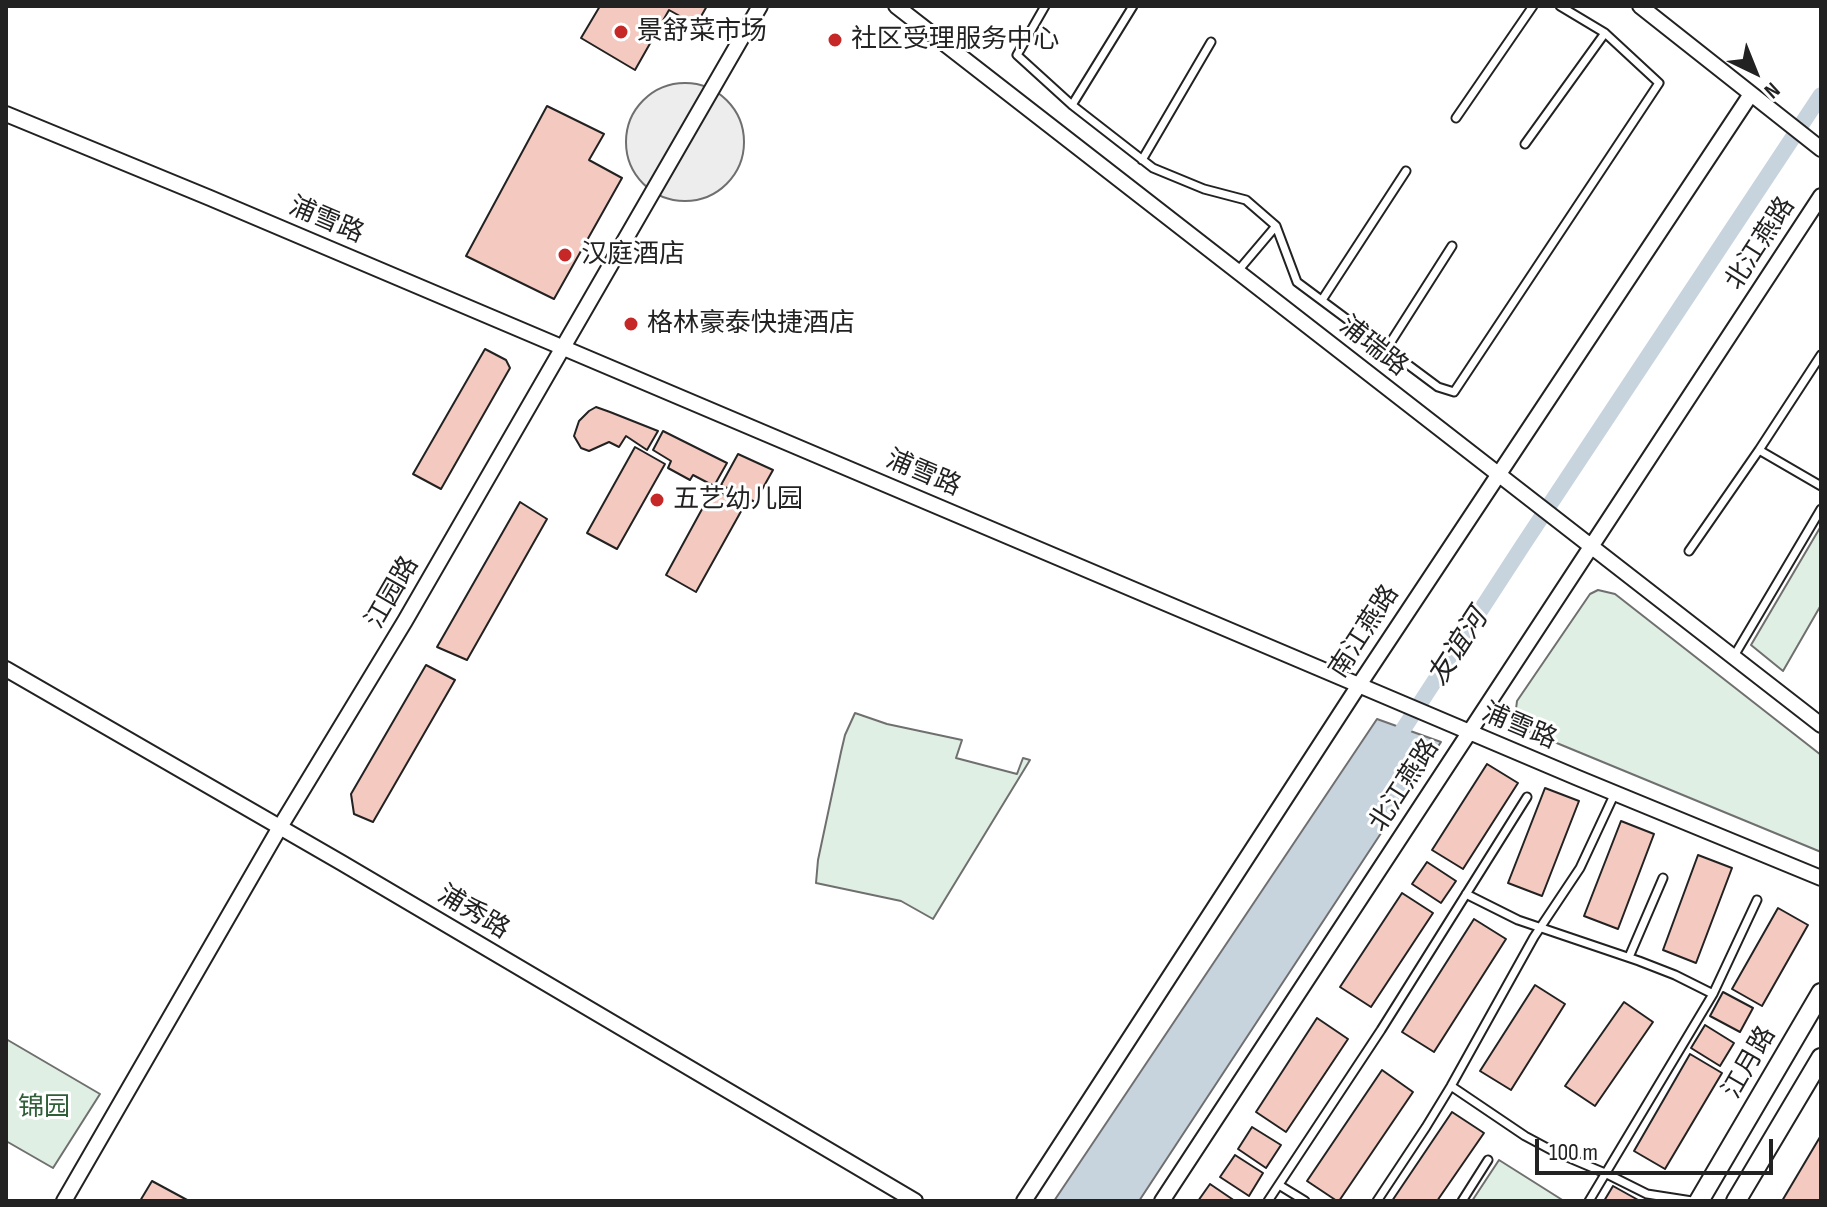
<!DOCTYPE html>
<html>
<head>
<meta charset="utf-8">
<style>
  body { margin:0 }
  #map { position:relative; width:1827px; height:1207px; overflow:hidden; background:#fff; font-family:"Sofia Sans Condensed",sans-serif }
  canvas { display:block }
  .frame { position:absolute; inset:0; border:8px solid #222; pointer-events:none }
  .north { position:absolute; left:1715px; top:32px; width:80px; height:80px; -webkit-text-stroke:6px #fff; paint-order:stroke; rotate:137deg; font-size:22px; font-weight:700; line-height:32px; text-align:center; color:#222 }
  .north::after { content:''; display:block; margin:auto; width:28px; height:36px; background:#222; clip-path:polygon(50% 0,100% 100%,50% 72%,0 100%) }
  .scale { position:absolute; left:1535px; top:1139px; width:238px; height:36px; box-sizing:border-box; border:4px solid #222; border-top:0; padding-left:10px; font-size:24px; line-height:28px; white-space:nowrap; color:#222; -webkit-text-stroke:6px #fff; paint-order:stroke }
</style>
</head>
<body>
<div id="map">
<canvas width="1827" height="1207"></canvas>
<div class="frame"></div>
<div class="north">N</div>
<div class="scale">100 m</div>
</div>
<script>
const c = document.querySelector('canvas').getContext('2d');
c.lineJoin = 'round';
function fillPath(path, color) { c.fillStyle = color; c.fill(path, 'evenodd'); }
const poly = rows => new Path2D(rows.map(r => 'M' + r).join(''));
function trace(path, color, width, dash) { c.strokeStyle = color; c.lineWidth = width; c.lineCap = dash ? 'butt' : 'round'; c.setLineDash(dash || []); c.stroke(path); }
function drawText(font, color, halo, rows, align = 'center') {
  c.font = font + ' "Sofia Sans Condensed","Noto Sans SC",sans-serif'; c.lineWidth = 6; c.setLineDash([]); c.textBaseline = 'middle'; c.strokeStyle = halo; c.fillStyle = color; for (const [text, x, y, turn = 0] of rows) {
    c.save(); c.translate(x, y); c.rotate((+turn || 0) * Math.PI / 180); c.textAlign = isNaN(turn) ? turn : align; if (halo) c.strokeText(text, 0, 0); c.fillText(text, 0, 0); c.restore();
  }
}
const green = poly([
  [1821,526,1821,605,1783,671,1751,645,1821,526],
  [1598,590,1615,594,1821,755,1821,852,1530,732,1515,717,1517,701,1590,594,1598,590],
  [855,713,887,724,962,740,956,758,1017,774,1023,758,1030,760,933,919,901,901,816,883,818,860,841,752,845,735,855,713],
  [6,1039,100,1094,53,1168,6,1141,6,1039],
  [1499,1160,1564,1201,1472,1201,1499,1160]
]);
fillPath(green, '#e0efe3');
trace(green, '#6f6f6f', 2);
const parking = poly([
  '626 142a59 59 0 1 1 118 0a59 59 0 1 1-118 0Z'
]);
fillPath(parking, '#ededed');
trace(parking, '#6f6f6f', 2);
const water = poly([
  [1377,719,1441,742,1139,1201,1054,1201,1377,719]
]);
fillPath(water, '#c7d3dd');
trace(water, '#6f6f6f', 2);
trace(poly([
  [1393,745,1523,545,1821,95]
]), '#c7d3dd', 16);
const building = poly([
  [600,6,707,6,696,25,669,10,635,70,581,38,600,6],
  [547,106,604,134,589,160,622,178,554,299,466,256,547,106],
  [485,349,506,360,510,368,441,489,413,474,485,349],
  [596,407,610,412,658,431,647,450,626,436,619,447,609,442,589,451,581,448,574,436,579,421,589,411,596,407],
  [663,431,727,463,714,486,693,475,690,480,668,468,671,461,653,450,663,431],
  [635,447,665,464,617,549,587,533,635,447],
  [738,454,773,470,755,502,721,485,738,454],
  [713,489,744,506,696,592,666,575,713,489],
  [520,502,547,519,467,660,437,647,520,502],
  [426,665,455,680,373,822,354,814,351,794,426,665],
  [1487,764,1518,783,1463,869,1432,850,1487,764],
  [1545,788,1579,801,1542,896,1508,883,1545,788],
  [1621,821,1654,834,1618,929,1584,916,1621,821],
  [1698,855,1732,868,1696,963,1663,950,1698,855],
  [1427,862,1456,881,1441,903,1412,884,1427,862],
  [1402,893,1433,913,1371,1007,1340,987,1402,893],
  [1778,908,1808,925,1762,1006,1732,989,1778,908],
  [1474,919,1506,939,1434,1052,1402,1032,1474,919],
  [1535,985,1565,1004,1511,1090,1480,1071,1535,985],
  [1723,992,1753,1008,1740,1032,1710,1016,1723,992],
  [1624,1002,1653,1022,1595,1106,1565,1086,1624,1002],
  [1317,1018,1348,1039,1286,1132,1256,1112,1317,1018],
  [1705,1025,1734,1043,1720,1066,1691,1048,1705,1025],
  [1690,1054,1722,1073,1665,1169,1634,1151,1690,1054],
  [1382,1070,1413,1092,1339,1201,1337,1201,1307,1181,1382,1070],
  [1452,1112,1484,1133,1437,1201,1392,1201,1452,1112],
  [1252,1127,1281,1145,1266,1168,1238,1149,1252,1127],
  [1820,1137,1821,1201,1782,1201,1820,1137],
  [1235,1155,1263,1173,1249,1196,1220,1177,1235,1155],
  [152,1181,189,1201,140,1201,152,1181],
  [1210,1184,1235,1201,1198,1201,1210,1184],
  [1613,1186,1640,1201,1604,1201,1613,1186]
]);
fillPath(building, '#f3c9c0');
trace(building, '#222', 2);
const service = poly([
  [1045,6,1017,55,1072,105,1153,168,1204,189,1246,200,1276,226],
  [1560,6,1605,33],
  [1072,105,1133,6],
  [1456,118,1533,6],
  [1142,160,1211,42],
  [1237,272,1276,226,1297,282,1438,387,1454,392,1659,83,1605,33,1525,144],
  [1322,300,1406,171],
  [1387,348,1452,246],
  [1759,450,1821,486],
  [1689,551,1759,450,1821,355],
  [1734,656,1821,509],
  [1466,894,1518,920,1639,961,1675,975,1713,994],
  [1629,957,1663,878],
  [1451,1086,1525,1136,1553,1151,1605,1173,1647,1194,1692,1201],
  [1279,1185,1305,1201],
  [1268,1201,1381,1030,1527,797],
  [1377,1201,1426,1127,1451,1086,1534,937,1580,868,1615,793],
  [1462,1201,1488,1160],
  [1589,1201,1713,994,1757,900]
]);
const minor = poly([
  [896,6,1821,725],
  [1640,6,1821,149],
  [6,114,210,198,1578,778,1821,878],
  [6,669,342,863,915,1201],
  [64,1201,280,827,405,621,760,6],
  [1024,1201,1359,685,1751,94],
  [1162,1201,1821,196]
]);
const tertiary = poly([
  [1699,1201,1821,993],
  [1736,1201,1821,1058]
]);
trace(service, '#222', 11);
trace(minor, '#222', 18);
trace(tertiary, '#222', 22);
trace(service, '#fff', 7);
trace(minor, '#fff', 14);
trace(tertiary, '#fff', 18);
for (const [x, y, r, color] of [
  [621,32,8,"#c62828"],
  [835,40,8,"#c62828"],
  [565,255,8,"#c62828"],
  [631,324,8,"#c62828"],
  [657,500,8,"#c62828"]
]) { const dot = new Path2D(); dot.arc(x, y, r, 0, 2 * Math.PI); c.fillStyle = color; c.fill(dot); trace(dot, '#fff', 3); }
drawText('26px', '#222', '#fff', [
  ["景舒菜市场",637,32],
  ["社区受理服务中心",851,40],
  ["汉庭酒店",581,255],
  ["格林豪泰快捷酒店",647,324],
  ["五艺幼儿园",673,500]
], 'left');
drawText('26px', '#222', '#fff', [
  ["浦雪路",326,221,23],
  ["北江燕路",1761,244,-57],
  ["浦瑞路",1373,347,38],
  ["浦雪路",923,474,23],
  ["江园路",393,593,-60],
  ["南江燕路",1365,632,-57],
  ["浦雪路",1519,727,23],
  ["北江燕路",1405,786,-57],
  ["浦秀路",473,913,31],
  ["江月路",1750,1063,-60]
]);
drawText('26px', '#2f5e38', '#fff', [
  ["锦园",44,1108]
]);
drawText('italic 28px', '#222', '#fff', [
  ["友谊河",1459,648,-57]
]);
</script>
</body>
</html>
